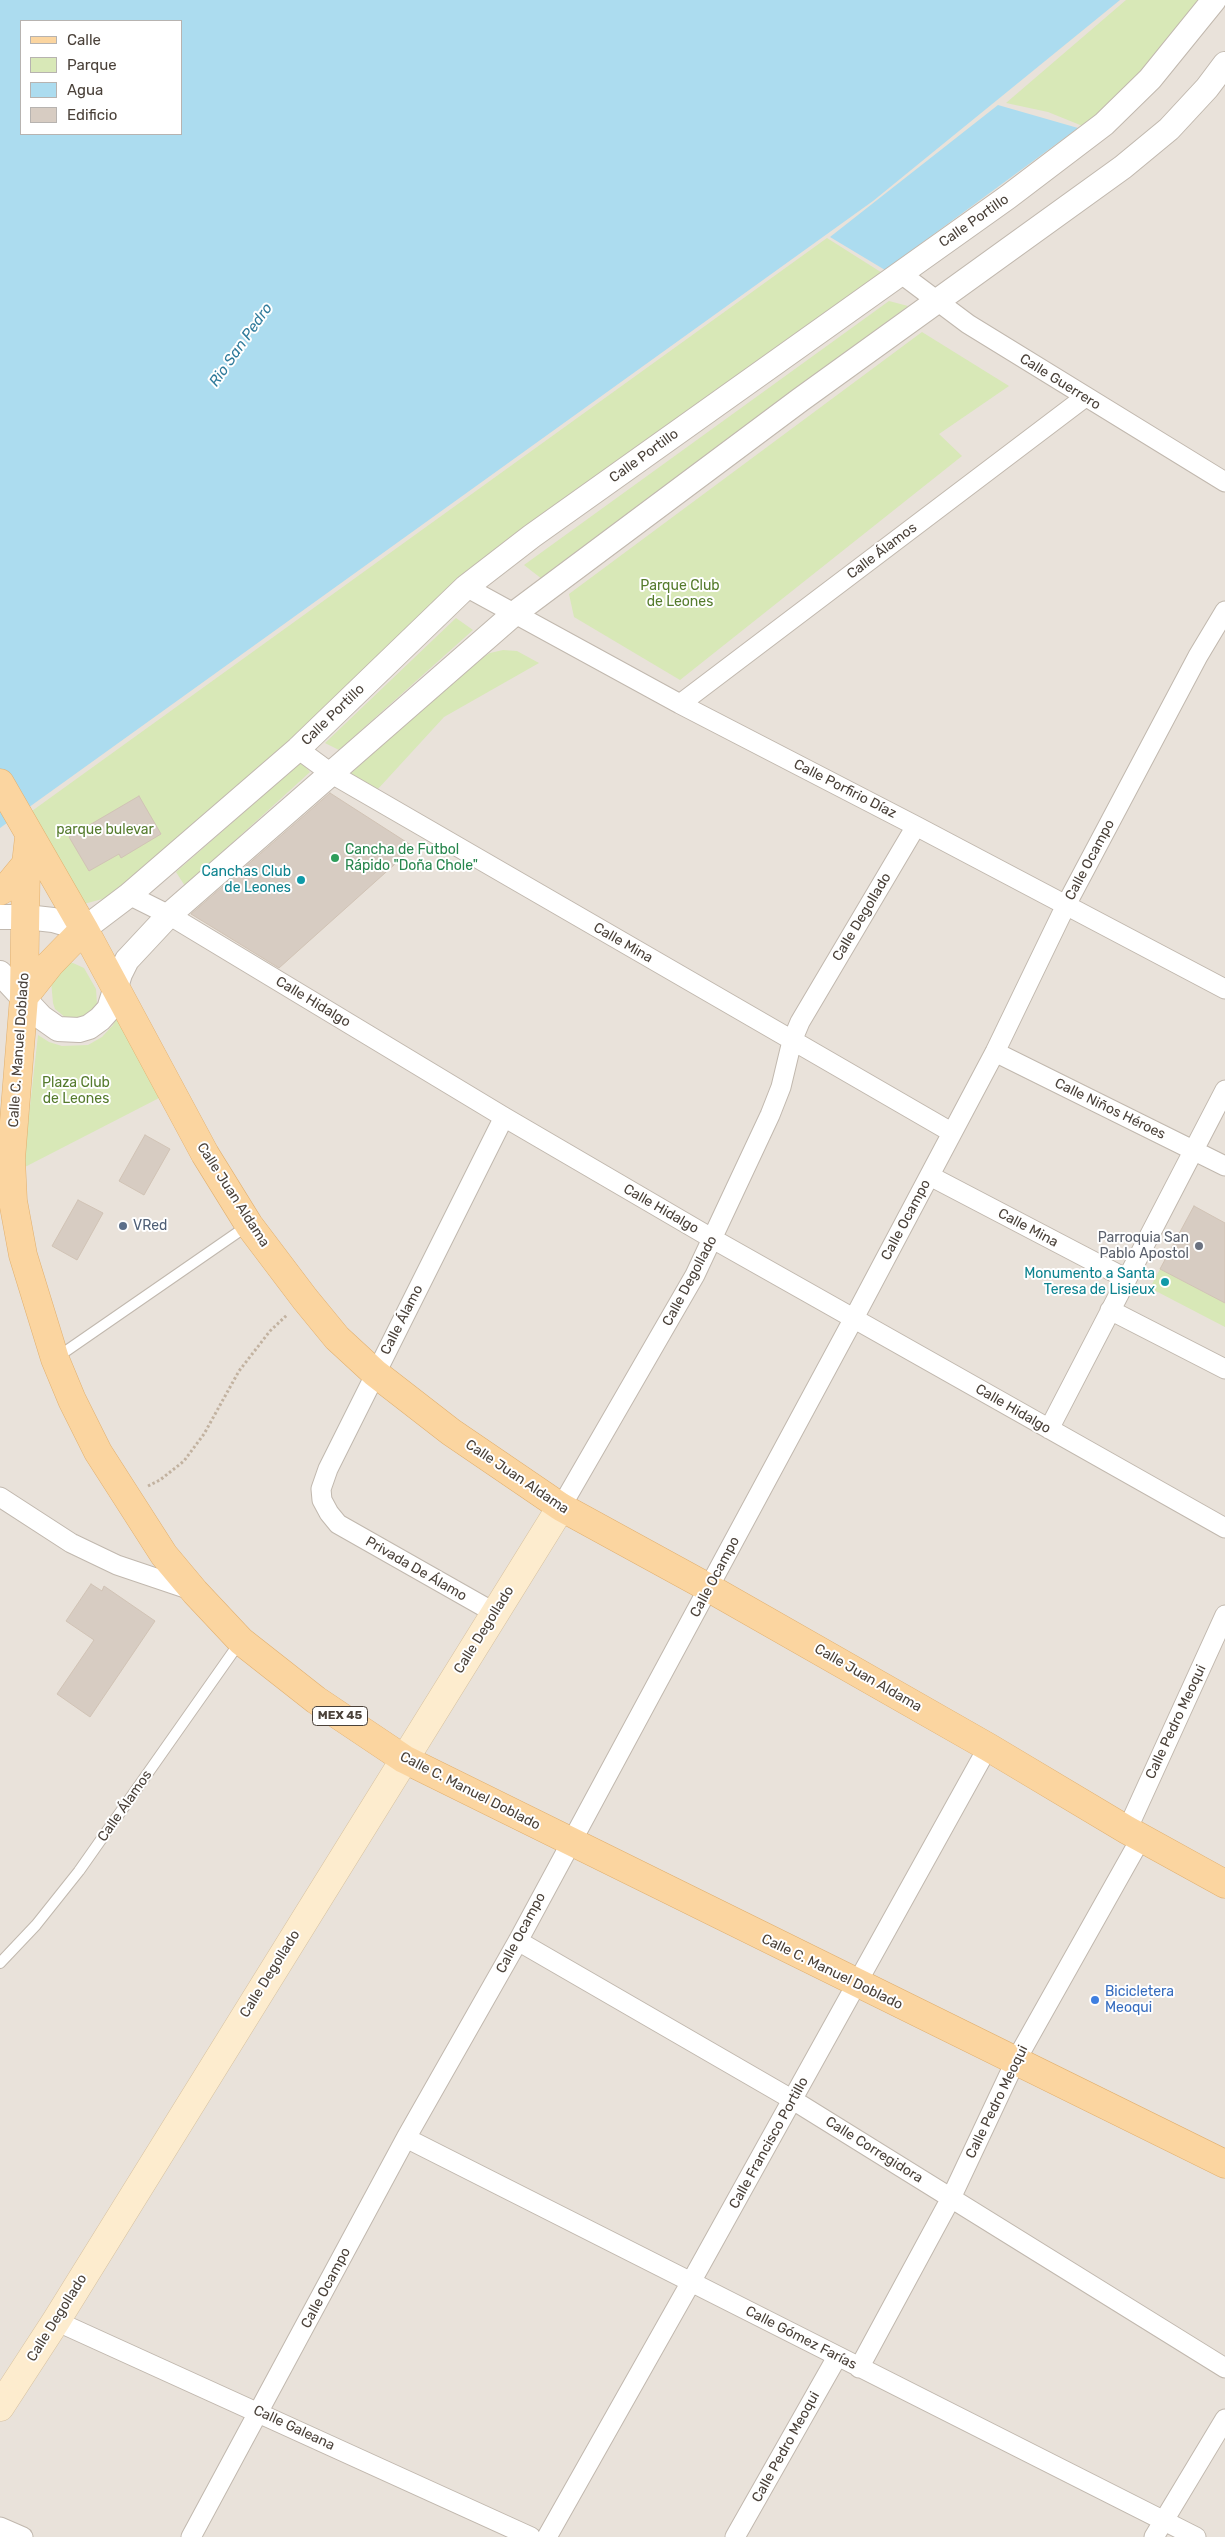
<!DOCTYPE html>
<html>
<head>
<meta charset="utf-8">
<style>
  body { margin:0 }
  #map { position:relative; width:1225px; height:2537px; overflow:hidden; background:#f5f1ec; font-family:Rubik,sans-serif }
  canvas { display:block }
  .legend { position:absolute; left:20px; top:20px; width:162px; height:115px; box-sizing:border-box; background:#fff; border:1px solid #b7b3b0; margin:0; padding:6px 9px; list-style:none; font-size:15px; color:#4a4139 }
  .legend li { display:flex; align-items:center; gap:10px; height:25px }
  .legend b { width:25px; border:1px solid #b7b3b0 }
</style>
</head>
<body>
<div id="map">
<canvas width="1225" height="2537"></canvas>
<ul class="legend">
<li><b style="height:6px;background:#fbd5a0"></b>Calle</li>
<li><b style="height:14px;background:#d8e8b7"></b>Parque</li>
<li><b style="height:14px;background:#acdcef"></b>Agua</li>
<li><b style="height:14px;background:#d7ccc2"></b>Edificio</li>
</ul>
</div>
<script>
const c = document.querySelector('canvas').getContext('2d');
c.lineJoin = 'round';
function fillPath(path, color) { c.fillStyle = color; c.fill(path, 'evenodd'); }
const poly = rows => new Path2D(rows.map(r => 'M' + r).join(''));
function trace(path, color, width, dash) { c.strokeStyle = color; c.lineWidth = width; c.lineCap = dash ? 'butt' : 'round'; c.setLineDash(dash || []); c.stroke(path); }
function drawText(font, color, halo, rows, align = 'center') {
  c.font = font + ' Rubik,sans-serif'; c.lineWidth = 4; c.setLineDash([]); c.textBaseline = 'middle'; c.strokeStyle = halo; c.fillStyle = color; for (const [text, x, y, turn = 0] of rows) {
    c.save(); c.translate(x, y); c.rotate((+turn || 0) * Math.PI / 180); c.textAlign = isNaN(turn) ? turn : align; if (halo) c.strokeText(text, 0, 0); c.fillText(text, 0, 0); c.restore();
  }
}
fillPath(poly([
  [866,0,1225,0,1225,2537,0,2537,0,809]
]), '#e9e2da');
fillPath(poly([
  [1126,0,1206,0,1090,129,1048,112,1006,103],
  [827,238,887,276,756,370,319,720,113,896,84,904,25,816],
  [889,301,908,306,542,579,524,565],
  [922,332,1009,386,939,434,962,456,680,680,574,617,569,594],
  [456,618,473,630,339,750,325,743],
  [503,650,517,651,539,663,444,717,377,790,349,775,476,661,490,653],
  [301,762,310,772,185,886,176,872],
  [66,963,73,963,84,968,96,989,97,1004,93,1011,80,1019,66,1018,55,1009,53,1003,51,981],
  [119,1011,163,1096,23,1168,38,1035,49,1042,62,1046,88,1045,102,1037,113,1025],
  [1160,1269,1225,1303,1225,1327,1150,1288]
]), '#d8e8b7');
fillPath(poly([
  [0,0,1120,0,873,201,0,828],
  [21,21,181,21,181,134,21,134],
  [998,105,1078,128,885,270,830,237]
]), '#acdcef');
const building = poly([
  [330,793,414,847,279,968,191,914,330,793],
  [139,796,161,834,121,858,119,854,89,871,69,837,139,796],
  [145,1135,170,1149,144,1195,119,1181,145,1135],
  [78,1200,103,1213,77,1260,52,1246,78,1200],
  [1194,1206,1225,1223,1225,1303,1160,1269,1194,1206],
  [91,1584,102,1591,104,1586,155,1621,90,1717,57,1694,94,1640,66,1621,91,1584]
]);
fillPath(building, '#d7ccc2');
trace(building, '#d1c3b5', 1);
const service = poly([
  [56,1358,247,1226],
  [0,1963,36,1925,79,1871,240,1642]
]);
const minor = poly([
  [900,273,968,324,1225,482],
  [466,587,680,704,916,826,1225,989],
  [680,704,1084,398],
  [298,749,332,774,951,1132],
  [129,895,169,915,504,1117,713,1239,1225,1528],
  [995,1052,1225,1166],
  [930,1176,1127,1279],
  [1110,1310,1225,1369],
  [1049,1429,1225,1090],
  [0,1497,71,1543,117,1565,194,1591],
  [561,1507,695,1275,770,1115,781,1087,792,1041,800,1022,916,826],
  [495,1613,338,1524,329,1513,322,1500,321,1489,328,1469,504,1117],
  [1127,1830,1225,1615],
  [518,1941,793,2100,1225,2368],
  [406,2138,1196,2537],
  [56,2321,531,2537],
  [859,2368,951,2198,1015,2062,1141,1838],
  [0,2527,23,2537],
  [191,2537,406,2138,518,1941,854,1318,995,1052,1066,905,1198,656,1225,611],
  [547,2537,691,2282,988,1747],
  [735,2537,837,2357],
  [1154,2537,1225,2419]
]);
const tertiary = poly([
  [0,917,26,917,53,920,84,929,129,895,298,749,466,587,532,536,1008,197,1104,124,1150,79,1214,0],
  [0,973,41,1017,58,1029,79,1030,89,1027,100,1019,109,1009,120,974,127,960,169,915,515,613,800,400,1123,167,1169,129,1207,88,1225,64]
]);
const secondary = poly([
  [0,2407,56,2321,561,1507]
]);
const primary = poly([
  [0,783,84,929,205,1154,249,1225,305,1299,337,1338,375,1373,451,1432,561,1507,709,1588,988,1747,1127,1830,1225,1884],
  [29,837,26,864,24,997,11,1159,13,1201,23,1255,55,1359,72,1400,98,1452,164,1555,195,1592,241,1641,316,1700,404,1759,1225,2164],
  [0,891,7,887,26,864],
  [24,997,50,964,84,929]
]);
trace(service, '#c1b8ae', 12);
trace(minor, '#c1b8ae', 21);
trace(tertiary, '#c1b8ae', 26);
trace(secondary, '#d6c19f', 29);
trace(primary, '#e1b06f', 29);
trace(poly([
  [148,1486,160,1480,184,1461,204,1434,239,1371,270,1331,287,1315]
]), '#c2b2a0', 3, [2.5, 2.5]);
trace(service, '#fff', 10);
trace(minor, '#fff', 19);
trace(tertiary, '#fff', 24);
trace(secondary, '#fdecce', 28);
trace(primary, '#fbd5a0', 28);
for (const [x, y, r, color] of [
  [335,858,5,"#2e9e5b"],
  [301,880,5,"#0f9aa8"],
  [123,1226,5,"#5c6f8a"],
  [1199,1246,5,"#6b7280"],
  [1165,1282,5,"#0f9aa8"],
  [1095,2000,5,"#3f7fe0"]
]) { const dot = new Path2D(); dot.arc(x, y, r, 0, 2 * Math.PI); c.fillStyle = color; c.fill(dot); trace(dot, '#fff', 2); }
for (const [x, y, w] of [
  [340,1716,55]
]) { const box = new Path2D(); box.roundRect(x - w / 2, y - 9.5, w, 19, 4); c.fillStyle = '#fff'; c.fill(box); trace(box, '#4a4139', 1); }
drawText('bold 12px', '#4a4139', null, [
  ["MEX 45",340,1716]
]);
drawText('14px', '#4a4139', '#fff', [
  ["Calle Portillo",974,221,-35],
  ["Calle Guerrero",1060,382,32],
  ["Calle Portillo",644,456,-36],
  ["Calle Álamos",882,551,-37],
  ["Calle Portillo",333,715,-44],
  ["Calle Porfirio Díaz",845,789,27],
  ["Calle Ocampo",1090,860,-62],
  ["Calle Degollado",862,917,-59],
  ["Calle Mina",623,943,30],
  ["Calle Hidalgo",313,1002,31],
  ["Calle C. Manuel Doblado",19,1050,-86],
  ["Calle Niños Héroes",1110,1109,26],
  ["Calle Juan Aldama",233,1195,57],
  ["Calle Hidalgo",661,1209,30],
  ["Calle Ocampo",906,1220,-62],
  ["Calle Mina",1028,1228,28],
  ["Calle Degollado",690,1281,-62],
  ["Calle Álamo",402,1320,-63],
  ["Calle Hidalgo",1013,1409,30],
  ["Calle Juan Aldama",517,1477,34],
  ["Privada De Álamo",416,1569,30],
  ["Calle Ocampo",715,1577,-62],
  ["Calle Degollado",484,1630,-58],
  ["Calle Juan Aldama",868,1678,30],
  ["Calle Pedro Meoqui",1176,1722,-65],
  ["Calle C. Manuel Doblado",470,1791,27],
  ["Calle Álamos",125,1806,-55],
  ["Calle Ocampo",521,1933,-62],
  ["Calle C. Manuel Doblado",832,1972,26],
  ["Calle Degollado",270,1974,-58],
  ["Calle Pedro Meoqui",997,2102,-64],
  ["Calle Francisco Portillo",769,2143,-61],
  ["Calle Corregidora",874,2150,32],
  ["Calle Ocampo",326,2288,-62],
  ["Calle Degollado",57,2318,-58],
  ["Calle Gómez Farías",801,2338,27],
  ["Calle Galeana",294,2428,25],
  ["Calle Pedro Meoqui",786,2447,-61]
]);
drawText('14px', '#557b2d', '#fff', [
  ["Parque Club",680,586],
  ["de Leones",680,602],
  ["parque bulevar",105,830],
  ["Plaza Club",76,1083],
  ["de Leones",76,1099]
]);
drawText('14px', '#27864d', '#fff', [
  ["Cancha de Futbol",345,850],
  ["Rápido \"Doña Chole\"",345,866]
], 'left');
drawText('14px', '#0d838f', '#fff', [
  ["Canchas Club",291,872],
  ["de Leones",291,888],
  ["Monumento a Santa",1155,1274],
  ["Teresa de Lisieux",1155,1290]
], 'right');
drawText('14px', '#4e5e75', '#fff', [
  ["VRed",133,1226]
], 'left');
drawText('14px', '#5b616d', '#fff', [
  ["Parroquia San",1189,1238],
  ["Pablo Apostol",1189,1254]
], 'right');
drawText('14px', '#366cbe', '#fff', [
  ["Bicicletera",1105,1992],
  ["Meoqui",1105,2008]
], 'left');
drawText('italic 15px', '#307b9b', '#fff', [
  ["Rio San Pedro",241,345,-55]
]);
</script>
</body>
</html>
